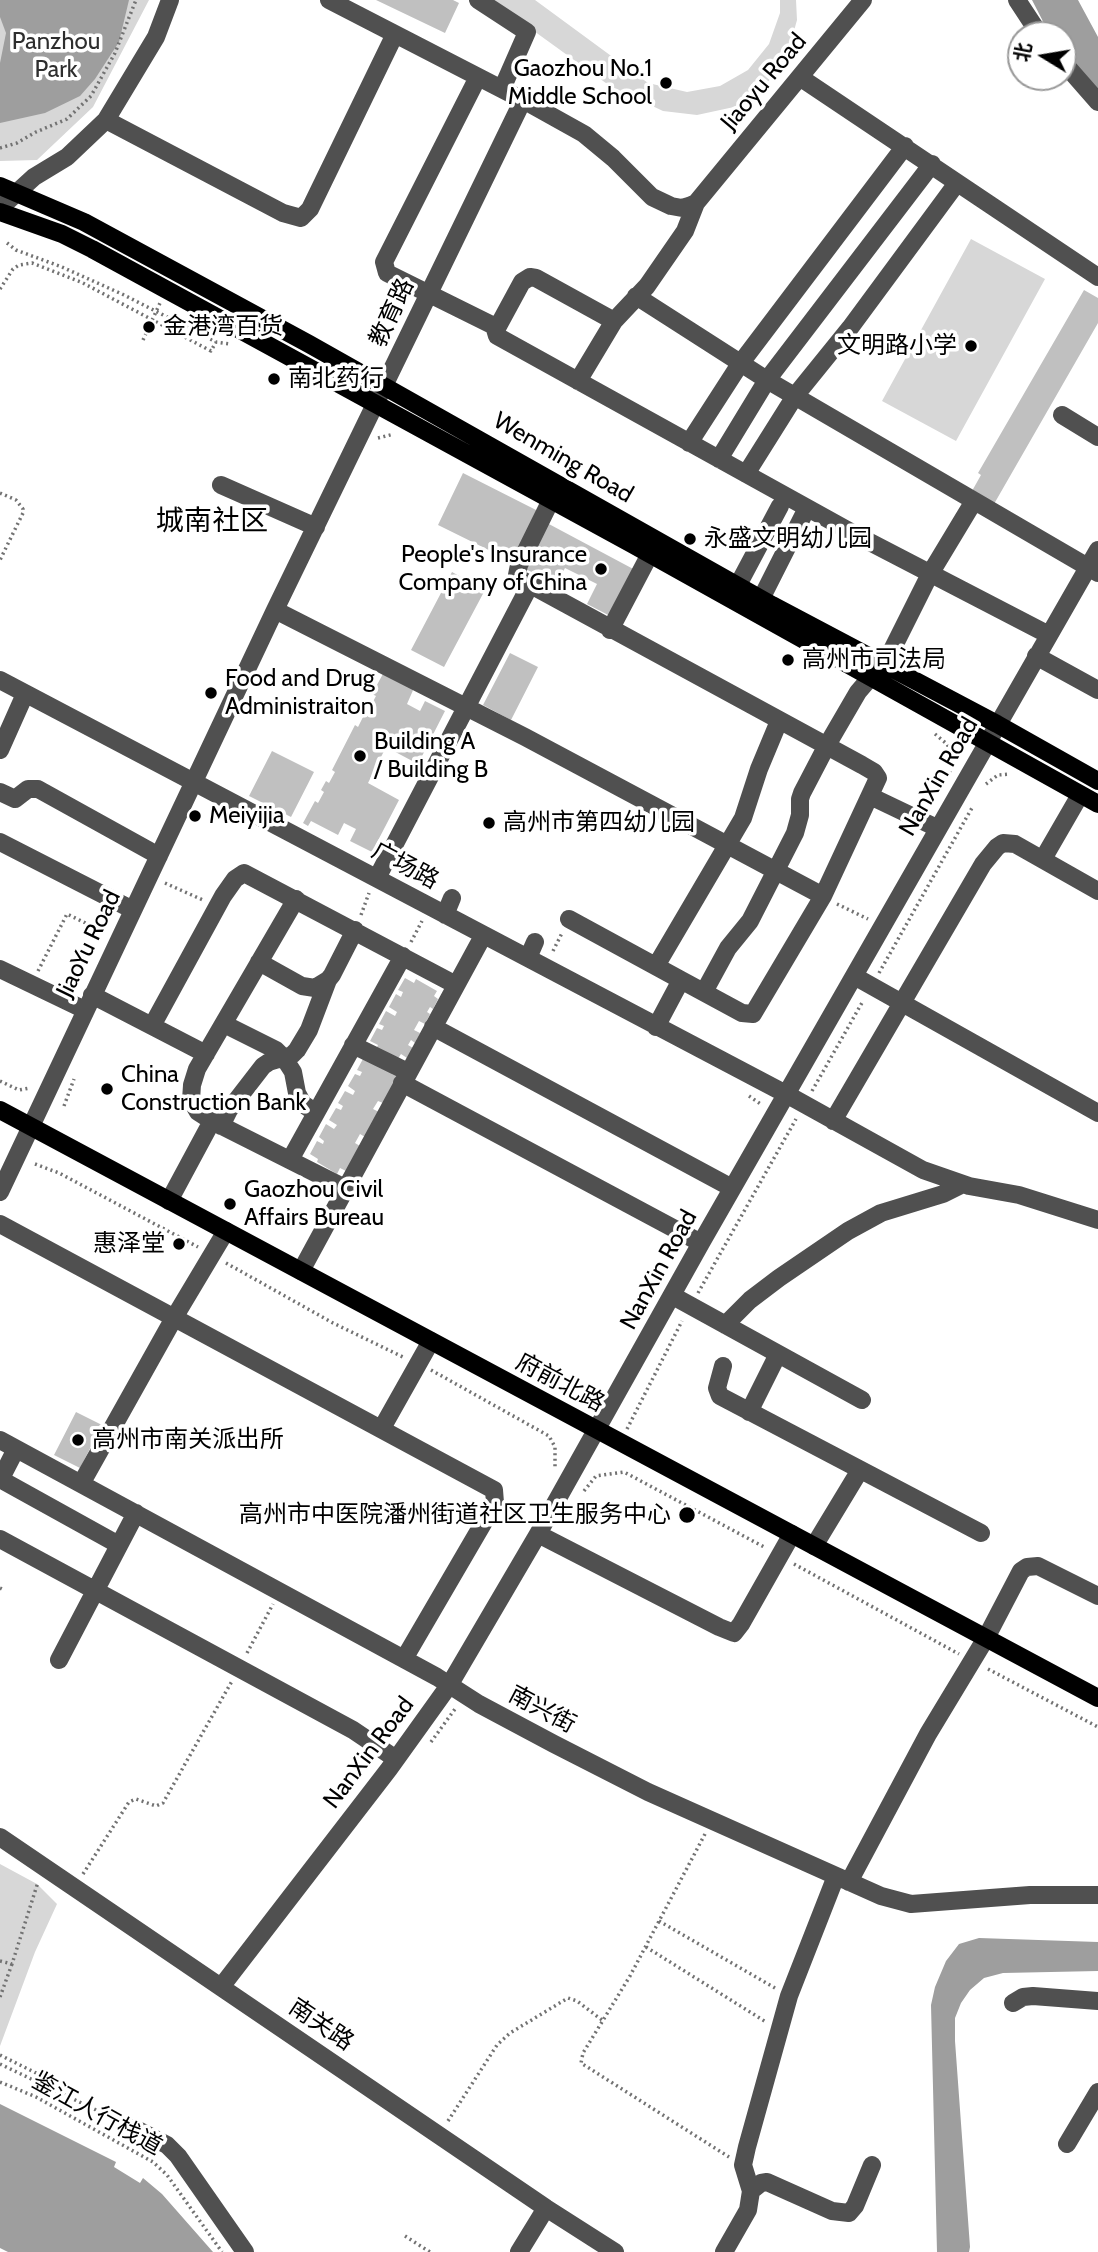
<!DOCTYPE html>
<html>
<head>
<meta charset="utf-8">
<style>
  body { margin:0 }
  #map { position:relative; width:1098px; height:2252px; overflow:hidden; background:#fff; font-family:Cabin,"Noto Sans SC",sans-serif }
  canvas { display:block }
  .north { position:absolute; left:1007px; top:21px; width:70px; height:70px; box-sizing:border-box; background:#fff; border:2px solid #999; border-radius:50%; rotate:281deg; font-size:19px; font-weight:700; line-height:28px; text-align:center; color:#000 }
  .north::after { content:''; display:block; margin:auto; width:24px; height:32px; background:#000; clip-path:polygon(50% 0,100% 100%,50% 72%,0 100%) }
</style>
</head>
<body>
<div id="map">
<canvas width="1098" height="2252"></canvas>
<div class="north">北</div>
</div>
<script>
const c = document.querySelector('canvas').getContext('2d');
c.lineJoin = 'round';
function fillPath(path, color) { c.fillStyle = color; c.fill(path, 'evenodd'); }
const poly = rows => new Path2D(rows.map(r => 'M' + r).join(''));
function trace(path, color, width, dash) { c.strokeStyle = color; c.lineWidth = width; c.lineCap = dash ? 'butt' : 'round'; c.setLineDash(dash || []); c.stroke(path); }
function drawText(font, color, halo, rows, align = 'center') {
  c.font = font + ' Cabin,"Noto Sans SC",sans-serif'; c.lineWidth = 7; c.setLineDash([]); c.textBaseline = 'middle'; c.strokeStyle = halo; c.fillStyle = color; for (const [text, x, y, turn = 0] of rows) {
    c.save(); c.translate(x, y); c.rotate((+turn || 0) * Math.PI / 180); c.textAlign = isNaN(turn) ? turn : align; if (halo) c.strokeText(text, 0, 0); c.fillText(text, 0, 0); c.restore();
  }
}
fillPath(poly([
  [0,0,149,0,93,107,37,160,0,161],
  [491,0,535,0,648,83,687,92,720,86,748,70,769,44,780,13,780,0,796,0,797,20,787,56,765,86,734,107,697,115,663,111,610,86],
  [971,239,1045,279,956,441,882,401],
  [0,1864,37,1884,57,1904,35,1952,0,2046]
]), '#d7d7d7');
fillPath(poly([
  [0,0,129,0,119,42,95,79,80,96,45,113,0,123,0,63,6,33,0,17],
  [1032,0,1078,0,1098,37,1098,92,1063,51,1063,35,1050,35],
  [979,1938,1098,1942,1098,1971,1003,1973,984,1978,970,1990,961,2003,955,2018,955,2041,970,2247,969,2252,937,2252,931,2005,935,1987,946,1961,959,1944],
  [0,2104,116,2162,114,2167,140,2183,143,2178,162,2194,213,2252,8,2252,0,2248]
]), '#9e9e9e');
fillPath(poly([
  [376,0,453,0,459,3,445,33],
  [1084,290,1098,298,1098,323,994,504,972,491,981,475,978,473],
  [463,473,542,513,517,564,438,525],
  [547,523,637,571,612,617,587,604,597,584,565,568,556,585,524,568],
  [452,572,485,590,444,667,411,650],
  [510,653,538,667,511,720,483,705],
  [384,672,414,688,407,704,420,711,425,701,445,711,418,764,386,747,368,783,399,800,372,852,350,841,356,829,344,823,338,835,311,821,308,826,303,823,315,801,318,803,324,792,321,790,326,781,329,783,335,772,332,770,355,725,358,727,364,715,362,714,366,705,370,707,376,696,372,694],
  [272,751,314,772,291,817,249,796],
  [405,978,414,983,416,979,437,991,434,996,438,999,433,1009,430,1007,427,1012,430,1014,425,1024,419,1021,414,1030,420,1033,415,1043,411,1040,408,1045,413,1048,407,1058,401,1054,397,1060,376,1049,378,1045,370,1041,377,1028,382,1030,384,1026,379,1024,386,1011,395,1016,397,1012,389,1007,396,994,401,997,403,992,398,990],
  [364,1057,395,1070,392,1074,398,1077,383,1103,378,1101,373,1109,379,1112,365,1137,360,1134,355,1143,360,1146,346,1171,340,1168,337,1174,317,1162,318,1159,310,1154,317,1141,323,1144,324,1141,319,1137,326,1124,334,1129,337,1125,329,1120,336,1108,341,1110,343,1106,338,1103,345,1091,353,1095,355,1091,348,1086,355,1074,360,1076,362,1072,357,1070],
  [76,1412,102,1425,80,1468,54,1455]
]), '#c0c0c0');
trace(poly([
  [0,148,17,143,36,132,67,119,91,96,115,53,136,0],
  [7,243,16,250,62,267,124,295,216,342,230,344],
  [0,289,13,269,19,265,32,263,83,283,211,351,216,342],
  [143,340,160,303],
  [378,438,394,434],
  [0,493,16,500,23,509,23,513,0,560],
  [935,734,947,744,950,750,952,766,950,773],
  [986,784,998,775,1010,774],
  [165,883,203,900],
  [837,904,868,919],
  [361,915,369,893],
  [411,942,422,921],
  [553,951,562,933],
  [38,971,67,914,104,932],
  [879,973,973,806],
  [0,1081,19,1090,30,1088],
  [812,1091,863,1001],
  [749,1096,762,1105],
  [64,1106,74,1079],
  [35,1164,59,1173,198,1247],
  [226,1263,333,1323,405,1358],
  [698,1293,796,1119],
  [431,1370,549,1436,555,1447,555,1467],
  [627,1429,682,1321],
  [584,1491,596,1476,624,1472,766,1548],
  [794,1564,959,1654],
  [0,1588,2,1589],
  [247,1653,273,1604],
  [988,1669,1098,1727],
  [431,1742,455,1709],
  [705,1834,630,1976,583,2053,581,2063,729,2157],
  [83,1874,129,1802,136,1799,156,1806,163,1803,232,1681],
  [659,1921,775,1988],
  [646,1947,766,2022],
  [0,1961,12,1964,38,1882],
  [0,1997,12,1964],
  [0,2055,50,2080,54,2092],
  [0,2064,121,2122],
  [0,2082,36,2097,153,2162,167,2175,222,2252],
  [448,2121,497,2045,510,2033,568,1998,577,2001,602,2020],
  [405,2236,430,2252]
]), '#727272', 3.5, [2, 3.5]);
trace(poly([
  [329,0,523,100],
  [478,0,527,32,502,89],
  [1017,0,1040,35],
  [1063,62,1098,102],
  [478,77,384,262,387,273,494,326,497,336,860,537,1049,635],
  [801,78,1098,277],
  [106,120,283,213,301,218,310,209,395,34],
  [0,208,34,177,67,157,106,120,156,37,170,0],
  [636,296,767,380,1098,573],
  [496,330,522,282,530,277,536,278,614,321],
  [578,381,614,321,647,286,685,231,696,203],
  [1062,415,1098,437],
  [689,443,740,364,905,146],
  [719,459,767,380,932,164],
  [746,474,795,396,850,328,957,183],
  [221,485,316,527],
  [551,500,519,565,517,575,520,579,862,765,874,772,878,778,823,896,753,1014,742,1013,681,980,656,1027],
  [738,585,780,506],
  [761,599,807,508],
  [275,610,525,737,823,896],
  [610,630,650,554],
  [1036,656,1098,690],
  [885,664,930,574,974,501],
  [0,680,786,1094,923,1170,969,1186,1019,1195,1098,1220],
  [0,750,25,694],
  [0,792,15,799,28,789,38,789,159,856],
  [870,796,937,828],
  [0,842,133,910],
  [1043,859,1080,795],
  [377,878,530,585],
  [296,899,197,1069,192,1085,191,1100,198,1112,212,1121,345,1188],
  [445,915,452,898],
  [569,919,681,980],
  [528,958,535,942],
  [259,962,302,986,315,988,328,980,332,975,355,930],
  [656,966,743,818,759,769,779,721],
  [0,969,85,1010],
  [854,976,1098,1113],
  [704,992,728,948,750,921,795,833,800,815,800,799,802,793,826,747,858,692,870,678],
  [92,995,206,1054],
  [224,1024,276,1050,284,1058,293,1072,297,1093,303,1104,316,1113],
  [152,1026,223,896,235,879,244,873,456,985],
  [433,1027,732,1188],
  [353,1045,408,1072],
  [402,1083,701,1243],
  [833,1121,983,864,997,847,1003,843,1015,844,1098,891],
  [221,1126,229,1110,263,1066,269,1062,292,1055,297,1050,309,1030,328,980],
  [290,1160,403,956],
  [0,1192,275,610,523,100,584,134,613,158,652,197,671,206,682,208,689,206,696,203,863,0],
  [169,1201,212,1121],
  [0,1224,494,1490,495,1503,404,1659],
  [301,1271,483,936],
  [673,1296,862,1400],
  [725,1325,750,1300,779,1278,848,1231,881,1213,943,1194,963,1184],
  [723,1366,717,1388,720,1396,981,1533],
  [749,1412,778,1354],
  [382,1428,431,1341],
  [0,1440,437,1677,479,1704,554,1744,648,1792,881,1896,911,1904,1030,1895,1098,1895],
  [0,1479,119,1545],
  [0,1480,16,1449],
  [81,1484,174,1318,226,1231],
  [538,1534,719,1627,734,1633,741,1624,792,1534],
  [0,1539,353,1730,396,1759],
  [814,1546,860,1470],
  [59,1660,136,1513],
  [0,1837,546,2208,615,2252],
  [849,1882,928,1734,986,1638,1021,1571,1027,1567,1038,1566,1098,1596],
  [221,1987,389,1769,450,1684,538,1534,701,1243,1098,550],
  [1013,2003,1023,1997,1033,1996,1098,2001],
  [134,2128,167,2145,178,2156,245,2252],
  [1067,2144,1098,2092],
  [751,2191,761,2183,767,2182,832,2211,849,2213,855,2206,872,2165],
  [519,2252,546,2208],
  [724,2252,748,2210,751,2191,743,2165,747,2147,789,1996,836,1876]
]), '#505050', 18);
trace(poly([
  [0,186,84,222,309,344,772,605,997,724,1098,781],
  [0,212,62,234,92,249,632,544,1098,804],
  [0,1110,1098,1698]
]), '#000', 18);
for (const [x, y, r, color] of [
  [666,83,7,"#000"],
  [149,327,7,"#000"],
  [971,346,7,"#000"],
  [274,379,7,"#000"],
  [690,539,7,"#000"],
  [601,569,7,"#000"],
  [788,660,7,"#000"],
  [211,693,7,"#000"],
  [360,756,7,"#000"],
  [195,816,7,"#000"],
  [489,823,7,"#000"],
  [107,1089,7,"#000"],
  [230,1204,7,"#000"],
  [179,1244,7,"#000"],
  [78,1440,7,"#000"],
  [687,1515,9,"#000"]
]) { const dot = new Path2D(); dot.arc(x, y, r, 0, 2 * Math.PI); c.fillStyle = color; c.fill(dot); trace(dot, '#fff', 2.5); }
drawText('24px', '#2e2e2e', '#fff', [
  ["Panzhou",56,42],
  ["Park",56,70]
]);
drawText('24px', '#000', '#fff', [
  ["Gaozhou No.1",652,69,"right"],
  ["Middle School",652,97,"right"],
  ["金港湾百货",163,327],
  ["文明路小学",957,346,"right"],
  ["南北药行",288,379],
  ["永盛文明幼儿园",704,539],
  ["People's Insurance",587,555,"right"],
  ["Company of China",587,583,"right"],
  ["高州市司法局",802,660],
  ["Food and Drug",225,679],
  ["Administraiton",225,707],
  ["Building A",374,742],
  ["/ Building B",374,770],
  ["Meiyijia",209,816],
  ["高州市第四幼儿园",503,823],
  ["China",121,1075],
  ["Construction Bank",121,1103],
  ["Gaozhou Civil",244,1190],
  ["Affairs Bureau",244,1218],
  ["惠泽堂",165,1244,"right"],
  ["高州市南关派出所",92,1440],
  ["高州市中医院潘州街道社区卫生服务中心",671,1515,"right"]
], 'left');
drawText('24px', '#000', '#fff', [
  ["Jiaoyu Road",764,82,-50],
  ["教育路",392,313,-65],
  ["Wenming Road",563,458,30],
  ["NanXin Road",939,777,-60],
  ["广场路",405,866,28],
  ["JiaoYu Road",89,944,-64],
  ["NanXin Road",659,1270,-61],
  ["府前北路",560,1383,28],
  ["南兴街",542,1710,28],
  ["NanXin Road",369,1753,-53],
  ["南关路",321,2025,34],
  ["鉴江人行栈道",97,2114,29]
]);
drawText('28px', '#000', '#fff', [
  ["城南社区",212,522]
]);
</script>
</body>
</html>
